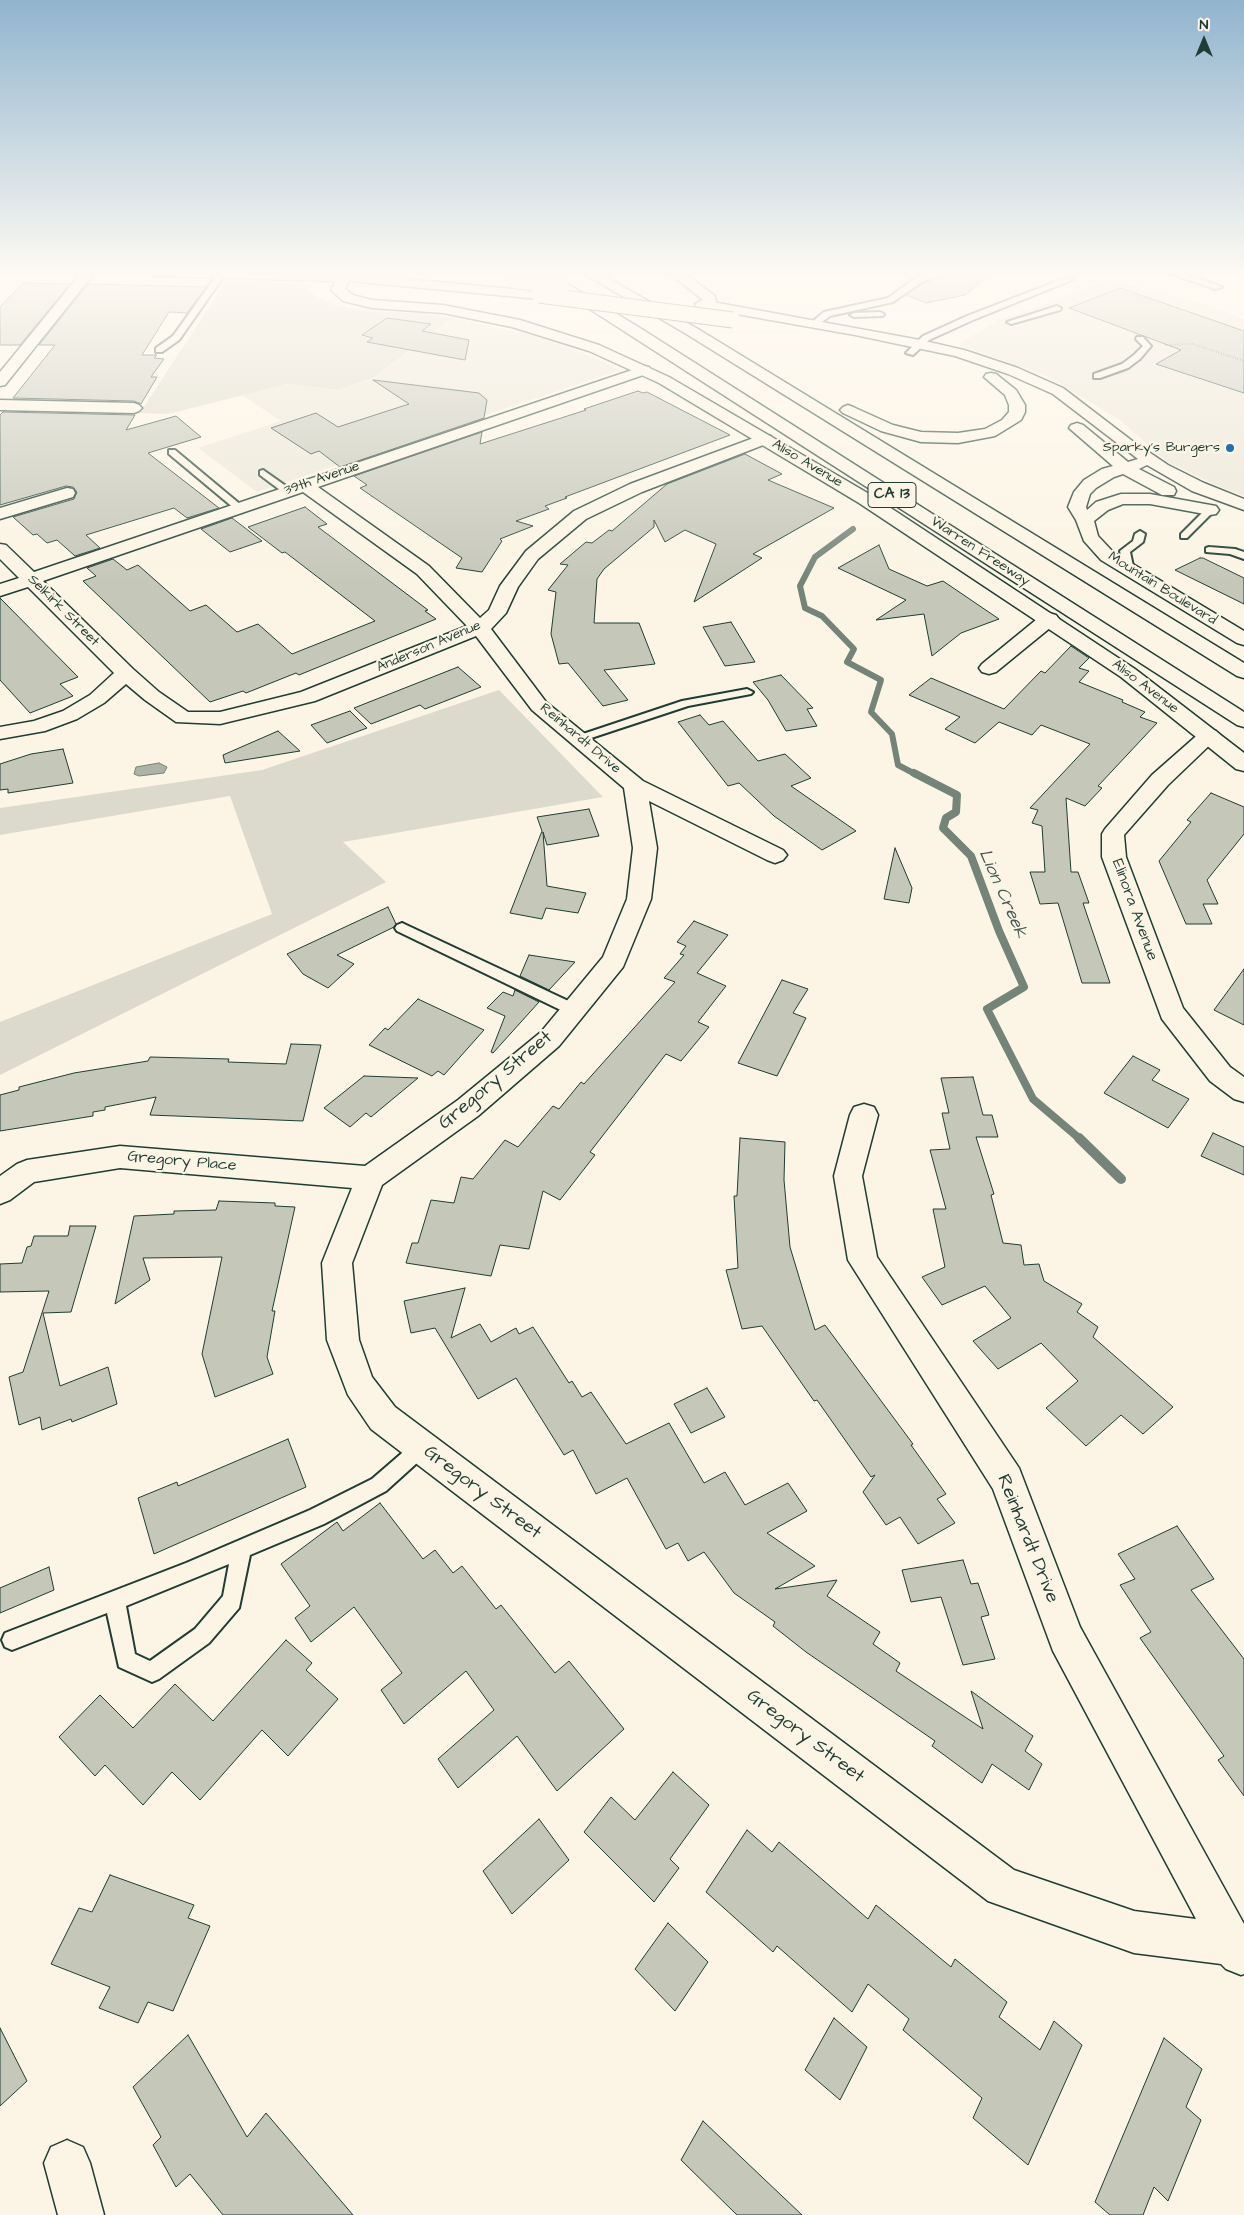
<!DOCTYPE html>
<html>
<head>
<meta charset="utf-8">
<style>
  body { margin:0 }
  #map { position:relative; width:1244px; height:2215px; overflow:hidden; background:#fcf5e5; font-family:"Architects Daughter",sans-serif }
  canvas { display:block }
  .north { position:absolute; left:1179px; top:15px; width:50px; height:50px; -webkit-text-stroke:4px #fcf5e5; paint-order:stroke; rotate:0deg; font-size:14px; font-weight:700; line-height:20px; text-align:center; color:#1f3d34 }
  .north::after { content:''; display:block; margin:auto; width:18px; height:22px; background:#1f3d34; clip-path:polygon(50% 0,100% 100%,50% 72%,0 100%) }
</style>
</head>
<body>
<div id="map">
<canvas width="1244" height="2215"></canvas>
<div class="north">N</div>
</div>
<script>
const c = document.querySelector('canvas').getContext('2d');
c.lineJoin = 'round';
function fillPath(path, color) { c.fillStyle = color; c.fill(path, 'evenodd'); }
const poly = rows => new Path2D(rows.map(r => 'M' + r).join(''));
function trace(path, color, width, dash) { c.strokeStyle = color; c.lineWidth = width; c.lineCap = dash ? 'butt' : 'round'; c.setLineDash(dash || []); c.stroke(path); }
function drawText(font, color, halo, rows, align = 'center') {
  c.font = font + ' "Architects Daughter",sans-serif'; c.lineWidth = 4.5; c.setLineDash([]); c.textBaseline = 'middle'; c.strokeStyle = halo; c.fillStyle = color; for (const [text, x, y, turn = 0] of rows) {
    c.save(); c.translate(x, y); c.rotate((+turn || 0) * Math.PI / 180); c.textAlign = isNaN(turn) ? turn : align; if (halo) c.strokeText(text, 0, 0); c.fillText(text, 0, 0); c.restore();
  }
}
fillPath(poly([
  [1109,280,1209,305,1244,319,1244,496,1222,488,1166,461,1120,420,1045,375,958,345,996,321],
  [452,318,538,337,583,353,620,370,257,492,198,448,281,421,242,395,287,384,339,390,375,378]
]), '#ece7d8');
fillPath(poly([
  [226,281,301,283,318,298,338,306,367,311,421,313,452,318,375,377,339,390,287,384,168,414,140,413],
  [499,690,603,797,343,842,386,882,0,1075,0,1022,272,914,230,796,0,835,0,808,262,770]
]), '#dcdacc');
const water = poly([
  [159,763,167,767,164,773,139,776,134,774,136,767,159,763]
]);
fillPath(water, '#aeb3a7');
trace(water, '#758479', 1);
trace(poly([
  [853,529,815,557,800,586,805,608,822,616,854,649,847,662,881,680,871,712,892,734,898,765,917,775]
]), '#758479', 6);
trace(poly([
  [914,773,957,795,956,812,946,818,943,828,971,856,999,931,1024,987,987,1009,1033,1099,1080,1139]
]), '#758479', 8);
trace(poly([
  [1079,1138,1121,1179]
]), '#758479', 10);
const building = poly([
  [956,272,993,272,965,295,926,303,906,295,924,283,956,272],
  [23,283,70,284,20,345,0,345,0,307,23,283],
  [88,284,206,287,187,313,169,312,142,355,157,355,154,358,164,359,151,377,157,377,141,404,134,401,13,398,55,345,39,345,88,284],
  [1120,288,1244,331,1244,393,1156,364,1181,350,1069,308,1120,288],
  [387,318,431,324,422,331,469,340,465,360,367,342,373,338,362,335,387,318],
  [373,380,479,393,487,400,484,418,340,467,319,451,311,454,271,428,316,413,338,427,409,404,373,380],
  [638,391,643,393,647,392,730,435,565,497,567,498,545,506,549,509,516,521,533,526,500,539,502,541,482,572,456,568,462,558,360,488,367,485,354,476,482,432,480,444,586,410,584,409,638,391],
  [3,412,135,415,126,430,176,416,201,437,148,453,219,508,187,518,174,508,86,535,100,548,75,556,57,540,47,543,37,534,33,535,13,517,74,499,77,492,73,487,66,486,0,505,0,415,3,412],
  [745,454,782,474,768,480,834,508,753,554,762,558,694,602,716,544,685,530,665,542,654,520,654,527,604,569,597,579,594,623,639,623,655,664,604,670,628,700,603,706,568,663,559,664,551,634,556,592,548,590,568,565,560,564,586,542,592,543,609,530,612,531,667,484,745,454],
  [305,507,327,524,318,527,428,610,425,611,436,619,299,675,296,673,246,693,243,691,210,702,83,581,96,576,87,568,113,559,127,570,138,565,190,611,206,605,237,632,258,624,292,654,375,621,285,552,282,553,248,527,305,507],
  [232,518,262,541,230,552,201,529,232,518],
  [879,545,889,569,927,586,943,581,999,619,961,633,932,656,924,614,876,620,906,600,838,568,879,545],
  [1200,558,1203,558,1244,578,1244,604,1175,570,1200,558],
  [0,598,78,677,60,684,73,696,30,713,0,680,0,598],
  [731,622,755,662,725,666,703,627,731,622],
  [1071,646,1089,658,1079,668,1089,671,1079,682,1123,700,1122,702,1145,712,1140,717,1157,723,1098,786,1102,788,1085,806,1066,798,1071,872,1078,872,1089,903,1083,903,1110,983,1082,983,1058,903,1040,904,1030,872,1045,872,1042,826,1032,823,1038,810,1030,808,1090,744,1041,725,1032,735,999,722,975,743,945,729,960,717,909,695,931,678,1004,709,1041,671,1045,673,1071,646],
  [458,667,481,687,425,709,420,705,371,724,354,708,458,667],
  [781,675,813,708,807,709,817,726,786,731,768,700,753,682,781,675],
  [350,711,367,728,327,743,311,725,350,711],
  [700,715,709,725,723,721,758,761,785,754,811,778,791,786,856,831,822,850,774,816,739,783,728,786,678,722,700,715],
  [278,731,300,751,225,763,223,755,278,731],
  [63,749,73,783,8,793,8,789,0,790,0,764,31,754,63,749],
  [1211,793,1244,807,1244,834,1207,880,1218,904,1203,904,1212,924,1186,924,1159,861,1191,822,1187,820,1211,793],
  [589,809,599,836,547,845,543,832,547,886,586,893,578,913,546,908,542,919,510,913,542,831,537,817,589,809],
  [895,848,912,888,909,903,884,899,895,848],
  [388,907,396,924,394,927,337,955,354,964,328,988,303,974,287,954,388,907],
  [694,921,728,935,697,973,726,986,698,1022,709,1027,681,1061,666,1054,590,1152,595,1155,560,1200,543,1191,529,1249,500,1245,491,1276,406,1263,412,1243,418,1243,431,1200,454,1203,461,1177,473,1179,505,1140,518,1147,553,1106,559,1109,581,1082,584,1084,675,982,664,978,684,955,680,954,686,946,677,942,694,921],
  [529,955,575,962,549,990,520,976,529,955],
  [1244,969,1244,1025,1214,1010,1244,969],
  [782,980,808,989,793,1013,806,1018,777,1076,738,1063,782,980],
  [515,990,539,1002,493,1053,491,1052,505,1016,487,1008,503,992,513,996,515,990],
  [418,999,484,1030,444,1075,438,1071,432,1076,369,1045,385,1028,388,1030,418,999],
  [291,1044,321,1045,303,1121,150,1115,156,1097,105,1107,105,1110,93,1112,93,1116,0,1131,0,1095,19,1090,19,1087,74,1073,148,1061,150,1057,229,1059,228,1062,286,1064,291,1044],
  [1133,1056,1160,1070,1152,1080,1189,1099,1168,1128,1104,1093,1133,1056],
  [364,1076,418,1078,371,1117,366,1113,350,1127,324,1108,364,1076],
  [973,1077,983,1115,992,1115,998,1137,976,1137,994,1194,991,1195,1003,1243,1021,1245,1024,1265,1039,1264,1044,1281,1082,1304,1077,1312,1098,1327,1093,1337,1173,1407,1143,1434,1121,1415,1086,1446,1046,1408,1078,1381,1041,1343,998,1369,973,1341,1011,1318,985,1286,942,1305,922,1277,945,1267,933,1209,946,1209,930,1150,950,1149,942,1113,949,1113,941,1078,973,1077],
  [1213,1133,1244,1147,1244,1175,1201,1156,1213,1133],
  [740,1138,785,1142,784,1180,790,1247,815,1330,825,1325,913,1444,911,1445,946,1494,937,1499,955,1523,918,1544,900,1517,886,1525,863,1492,875,1475,871,1477,817,1400,814,1401,762,1326,742,1329,726,1270,738,1268,734,1196,737,1196,740,1138],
  [219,1201,275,1203,275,1206,295,1207,272,1311,275,1311,267,1357,273,1374,215,1397,202,1354,222,1257,143,1258,150,1280,115,1304,134,1216,174,1214,174,1211,216,1210,219,1201],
  [70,1226,96,1226,71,1312,43,1313,60,1386,108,1367,117,1404,72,1422,71,1419,42,1430,40,1417,19,1425,9,1377,23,1372,49,1291,0,1292,0,1264,22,1263,27,1247,31,1246,34,1236,68,1236,70,1226],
  [465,1288,451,1338,480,1324,491,1342,516,1328,519,1334,533,1327,569,1383,572,1381,582,1397,591,1392,626,1444,669,1423,704,1483,725,1472,745,1505,788,1483,807,1511,767,1533,815,1566,775,1589,837,1580,827,1596,880,1632,873,1644,900,1663,896,1671,983,1729,971,1691,1033,1736,1025,1751,1042,1764,1029,1790,992,1764,982,1783,932,1746,935,1741,806,1652,773,1626,775,1622,734,1593,704,1552,688,1561,678,1543,666,1549,627,1478,596,1494,573,1450,564,1455,516,1378,478,1399,435,1328,411,1333,404,1301,465,1288],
  [707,1388,725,1417,691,1433,674,1404,707,1388],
  [288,1439,306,1487,154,1554,138,1498,177,1482,178,1486,288,1439],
  [380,1503,423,1559,435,1550,453,1573,462,1566,496,1609,501,1605,555,1673,569,1661,624,1729,557,1791,517,1736,458,1788,438,1759,494,1710,466,1671,404,1724,381,1690,402,1673,354,1607,311,1642,295,1618,310,1606,281,1564,337,1522,343,1531,380,1503],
  [1177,1526,1214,1579,1191,1590,1244,1659,1244,1796,1218,1760,1224,1756,1140,1638,1151,1632,1120,1585,1135,1579,1118,1554,1177,1526],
  [963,1560,971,1584,978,1583,989,1615,981,1617,995,1659,963,1665,941,1597,911,1602,902,1570,963,1560],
  [49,1567,54,1590,0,1613,0,1588,49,1567],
  [286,1640,312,1663,306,1670,338,1699,288,1756,262,1730,200,1800,172,1772,143,1805,105,1765,95,1776,59,1737,100,1695,133,1728,175,1684,213,1721,286,1640],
  [673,1772,709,1805,670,1859,679,1868,654,1902,584,1832,611,1797,635,1820,673,1772],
  [539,1819,569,1860,512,1914,483,1871,539,1819],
  [747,1830,772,1852,779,1842,868,1919,876,1905,951,1967,955,1959,1007,2002,999,2017,1040,2050,1054,2021,1082,2045,1028,2165,973,2118,982,2098,903,2030,909,2019,868,1984,852,2012,777,1946,773,1952,706,1892,747,1830],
  [110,1875,194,1905,188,1918,210,1926,173,2011,148,2002,138,2023,99,2008,110,1987,51,1964,79,1908,92,1912,110,1875],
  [668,1923,708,1962,675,2011,635,1969,668,1923],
  [834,2018,867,2047,840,2100,805,2070,834,2018],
  [0,2028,27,2081,0,2106,0,2028],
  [188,2035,247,2137,266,2113,353,2215,223,2215,190,2174,176,2187,153,2145,161,2137,133,2087,188,2035],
  [1164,2038,1202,2069,1186,2107,1201,2120,1168,2201,1154,2187,1143,2215,1110,2215,1095,2202,1164,2038],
  [703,2121,802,2215,737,2215,681,2160,703,2121]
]);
fillPath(building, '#c5c7b9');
trace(building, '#1f3d34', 1);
const lane = poly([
  [219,272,226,273,179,340,162,352,156,352,156,348,173,336,219,272],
  [938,272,951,272,923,281,893,302,830,316,818,325,811,323,824,312,888,298,917,277,938,272],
  [1166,272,1178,272,1222,287,1215,289,1166,272],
  [1065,278,1072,280,973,320,929,340,913,355,906,353,923,336,967,316,1065,278],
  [1057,306,1061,308,1060,310,1011,324,1007,322,1057,306],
  [880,312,884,314,883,316,854,317,850,315,854,313,880,312],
  [1137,337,1143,337,1151,346,1140,359,1128,368,1100,378,1094,378,1094,374,1122,364,1134,355,1143,346,1136,339,1137,337],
  [169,450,175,450,241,505,241,509,235,509,169,454,169,450],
  [263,470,290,489,290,493,284,493,260,475,260,471,263,470],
  [1210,507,1215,510,1187,538,1181,538,1181,534,1207,508,1210,507],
  [1140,531,1145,534,1143,542,1130,552,1134,571,1133,573,1125,573,1120,551,1133,541,1135,534,1140,531],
  [1209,547,1235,549,1244,552,1244,559,1230,554,1206,552,1206,548,1209,547],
  [747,689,753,692,751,694,688,706,582,741,578,742,572,739,574,737,682,701,747,689],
  [402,923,579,1006,581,1010,579,1014,569,1014,397,931,395,928,397,925,402,923],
  [422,1438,428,1441,431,1447,428,1453,386,1491,324,1524,250,1555,239,1608,209,1643,159,1679,152,1682,119,1667,107,1613,12,1650,5,1647,2,1640,5,1633,186,1563,310,1510,372,1479,416,1441,422,1438],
  [229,1564,223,1596,195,1629,150,1661,135,1654,126,1606,229,1564]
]);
const street = poly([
  [82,272,95,272,5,385,0,386,0,372,82,272],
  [668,272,683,272,715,296,717,309,709,319,699,319,697,316,703,308,703,300,668,272],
  [644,366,649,367,651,370,649,373,318,487,429,566,480,618,489,610,500,586,526,551,574,511,630,484,759,436,771,436,773,439,771,442,642,492,586,519,538,559,518,587,506,613,491,629,546,702,643,781,783,850,787,855,783,860,775,863,767,860,649,801,657,848,651,899,623,967,559,1046,478,1116,382,1185,352,1263,359,1340,372,1377,395,1407,1014,1870,1134,1911,1196,1919,1053,1651,993,1489,848,1260,834,1176,850,1115,854,1107,864,1104,874,1107,878,1115,862,1176,877,1257,1019,1468,1080,1627,1244,1924,1244,1974,1241,1975,1226,1969,1221,1964,1134,1953,988,1901,371,1429,348,1395,327,1340,322,1263,352,1188,120,1168,34,1182,10,1200,0,1204,0,1176,17,1164,27,1160,120,1146,365,1166,458,1100,541,1032,603,957,627,899,633,848,624,788,532,710,476,636,315,701,220,724,176,722,145,700,126,684,104,703,77,719,45,731,0,739,0,727,34,721,63,711,90,695,114,673,28,587,0,596,0,584,19,578,0,559,0,544,6,545,34,572,644,366],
  [303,492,417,574,467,626,301,692,220,712,188,712,159,692,133,669,43,581,303,492],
  [0,400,134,403,139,405,142,408,139,411,134,413,0,410,0,400],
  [67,488,73,489,75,493,73,497,0,519,0,508,67,488],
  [1049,613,1056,615,1059,619,1056,623,996,672,989,674,982,672,979,668,982,664,1042,615,1049,613],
  [1209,729,1216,731,1220,735,1216,739,1168,785,1124,835,1126,857,1183,1008,1230,1067,1244,1077,1244,1102,1234,1099,1210,1081,1162,1019,1102,857,1102,834,1105,829,1152,775,1202,731,1209,729],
  [67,2140,83,2147,90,2163,104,2215,58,2215,44,2163,51,2147,67,2140]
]);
const secondary = poly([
  [150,272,356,272,355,274,544,292,546,295,544,298,539,299,349,281,345,289,353,295,372,300,443,305,520,320,599,345,669,377,871,495,1135,669,1244,753,1244,771,1236,769,1121,677,859,503,659,383,589,351,512,327,443,313,372,308,343,301,331,290,336,281,156,276,150,272],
  [702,300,920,340,964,350,1018,368,1063,388,1131,440,1168,465,1204,483,1244,499,1244,510,1192,491,1147,465,1139,469,1174,487,1176,491,1174,495,1162,495,1123,474,1114,477,1096,488,1090,494,1086,507,1087,510,1096,502,1121,494,1150,494,1216,506,1219,510,1216,514,1210,515,1150,504,1123,504,1108,510,1094,521,1098,536,1113,552,1244,631,1244,645,1237,643,1101,560,1084,541,1076,520,1068,507,1074,492,1084,480,1102,469,1113,466,1069,428,1071,425,1077,423,1083,425,1128,462,1138,459,1053,394,1008,374,955,356,855,335,697,307,695,304,702,300]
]);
const highway = poly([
  [532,272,548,272,640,328,1244,712,1244,727,1237,725,532,272],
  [581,272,597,272,698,329,1244,663,1244,678,1237,676,688,335,581,272],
  [991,373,996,374,1016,390,1025,405,1025,412,1021,420,995,436,958,443,921,442,881,431,843,413,840,410,843,407,848,405,853,407,893,425,921,432,958,433,985,429,1002,420,1009,412,1009,405,1005,395,984,377,986,374,991,373]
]);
trace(lane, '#1f3d34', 4);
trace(street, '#1f3d34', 3);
trace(secondary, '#1f3d34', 3);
trace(highway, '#1f3d34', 3);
trace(poly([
  [1165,345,1193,344,1244,361]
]), '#1f3d34', 2, [0.5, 2]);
fillPath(lane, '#fcf5e5');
fillPath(street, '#fcf5e5');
fillPath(secondary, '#fcf5e5');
fillPath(highway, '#fcf5e5');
const secondaryBridge = poly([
  [516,281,561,286],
  [539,295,733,320]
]);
trace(secondaryBridge, '#1f3d34', 17, []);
trace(secondaryBridge, '#fcf5e5', 15);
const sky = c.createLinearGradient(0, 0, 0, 583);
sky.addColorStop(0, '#91b4ce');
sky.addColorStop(0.47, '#fefaf3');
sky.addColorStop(1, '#fefaf300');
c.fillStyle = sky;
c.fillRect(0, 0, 1244, 583);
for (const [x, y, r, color] of [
  [1230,448,5,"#1f6fb2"]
]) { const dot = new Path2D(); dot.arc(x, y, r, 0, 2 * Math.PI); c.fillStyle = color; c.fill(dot); trace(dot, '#fcf5e5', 2); }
drawText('14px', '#1f3d34', '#fcf5e5', [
  ["Sparky's Burgers",1220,448]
], 'right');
drawText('14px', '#1f3d34', '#fcf5e5', [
  ["Aliso Avenue",807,464,31],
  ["39th Avenue",322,479,-19],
  ["Warren Freeway",980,552,33],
  ["Mountain Boulevard",1162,589,32],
  ["Selkirk Street",63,611,45],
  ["Anderson Avenue",429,647,-23],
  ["Aliso Avenue",1145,687,37],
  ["Reinhardt Drive",580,739,40]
]);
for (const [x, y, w] of [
  [892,495,48]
]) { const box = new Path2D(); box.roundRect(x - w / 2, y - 12.5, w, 25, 4); c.fillStyle = '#fcf5e5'; c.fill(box); trace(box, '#1f3d34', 1); }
drawText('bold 15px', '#1f3d34', null, [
  ["CA 13",892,495]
]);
drawText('16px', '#1f3d34', '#fcf5e5', [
  ["Elinora Avenue",1134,910,70],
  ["Gregory Place",182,1162,5]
]);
drawText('italic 18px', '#435a51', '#fcf5e5', [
  ["Lion Creek",1002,894,66]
]);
drawText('19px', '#1f3d34', '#fcf5e5', [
  ["Gregory Street",496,1081,-40],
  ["Gregory Street",482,1493,37],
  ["Reinhardt Drive",1027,1539,68],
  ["Gregory Street",805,1737,37]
]);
</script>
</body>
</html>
